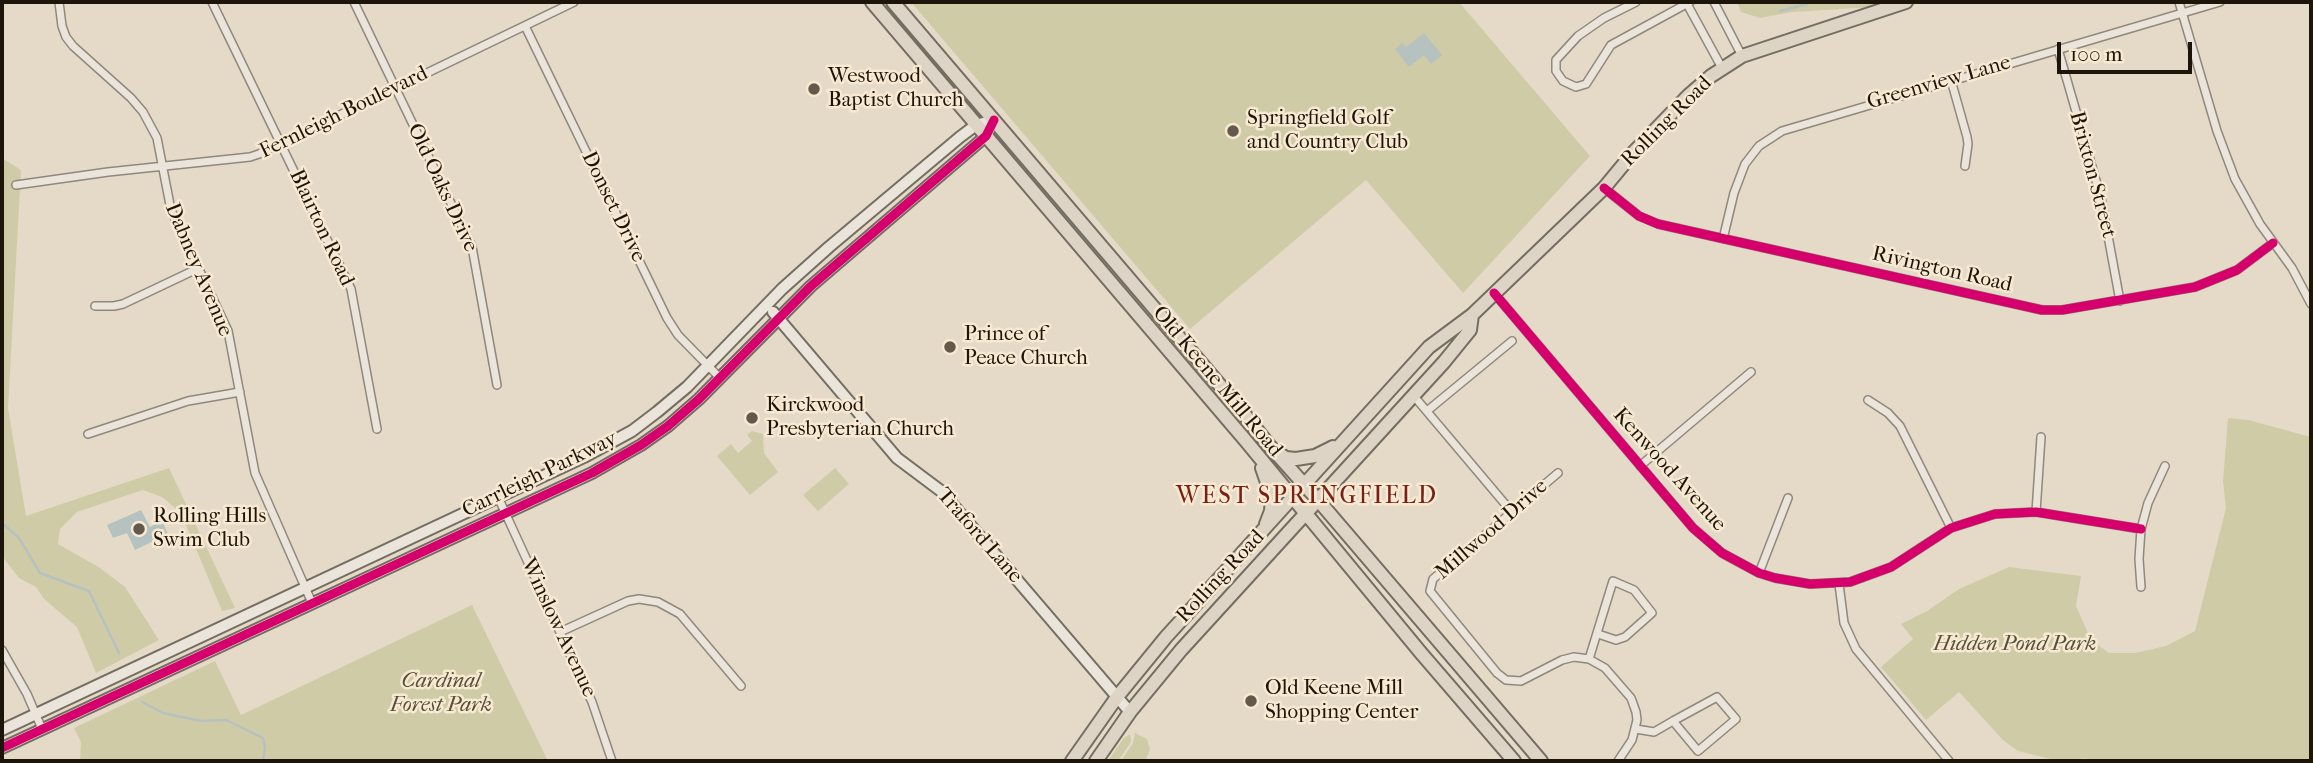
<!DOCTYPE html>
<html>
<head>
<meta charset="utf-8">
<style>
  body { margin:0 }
  #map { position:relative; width:2313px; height:763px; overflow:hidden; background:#e5dac7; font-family:"IM FELL French Canon",serif }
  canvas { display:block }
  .frame { position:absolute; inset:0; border:4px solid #1e150a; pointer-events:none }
  .scale { position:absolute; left:2057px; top:42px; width:135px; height:32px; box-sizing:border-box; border:4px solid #1e150a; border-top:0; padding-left:9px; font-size:21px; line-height:24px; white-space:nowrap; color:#1e150a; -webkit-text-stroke:5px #f7e9d2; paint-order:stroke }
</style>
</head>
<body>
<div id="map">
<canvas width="2313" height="763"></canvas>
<div class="frame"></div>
<div class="scale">100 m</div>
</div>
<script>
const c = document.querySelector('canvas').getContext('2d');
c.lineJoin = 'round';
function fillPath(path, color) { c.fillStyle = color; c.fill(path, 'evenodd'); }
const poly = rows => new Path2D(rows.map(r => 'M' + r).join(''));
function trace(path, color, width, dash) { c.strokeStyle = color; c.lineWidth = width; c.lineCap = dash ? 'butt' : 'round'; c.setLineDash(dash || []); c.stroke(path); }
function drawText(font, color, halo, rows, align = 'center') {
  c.font = font + ' "IM FELL French Canon",serif'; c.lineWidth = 5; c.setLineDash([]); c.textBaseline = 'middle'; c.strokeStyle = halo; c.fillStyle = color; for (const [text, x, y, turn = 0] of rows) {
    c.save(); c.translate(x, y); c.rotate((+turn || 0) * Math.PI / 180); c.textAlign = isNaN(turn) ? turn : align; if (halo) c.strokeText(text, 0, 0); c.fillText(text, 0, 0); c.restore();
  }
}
fillPath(poly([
  [911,2,1459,2,1590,156,1463,293,1366,180,1190,329],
  [1737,2,1885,2,1873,7,1792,12,1760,18,1741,12],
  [2,158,21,170,8,408,26,516,169,468,235,608,222,611,181,513,162,497,143,490,77,512,60,529,58,544,100,568,125,587,159,640,96,673,77,627,44,599,36,587,19,578,2,556],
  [2228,418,2248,420,2311,437,2311,761,2097,761,2083,758,2081,761,2059,761,2018,751,2003,740,1959,692,1926,720,1881,667,1913,639,1901,624,1927,611,1959,589,2009,567,2081,576,2076,606,2091,640,2109,653,2135,653,2166,646,2195,631,2226,508,2223,481],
  [752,431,763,434,764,453,778,472,750,495,717,456,731,444,738,453,752,441,747,435],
  [835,468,849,484,818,511,803,495],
  [472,605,548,761,80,761,81,742,74,728,215,661,241,715],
  [1135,733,1147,739,1150,749,1147,757,1145,761,1121,761,1133,743],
  [1130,734,1131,742,1118,761,1108,761,1123,739]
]), '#d0cba7');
fillPath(poly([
  [1424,33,1442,55,1431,64,1424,55,1409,67,1395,49,1402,43,1406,47],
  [141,510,150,527,162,521,168,534,135,550,127,533,113,538,107,525]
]), '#b5c2bf');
trace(poly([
  [1780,11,1807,4,1810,2],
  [2,523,19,538,40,573,89,591,119,653],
  [142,702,163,713,201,721,226,720,263,738,265,748,263,761]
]), '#b5c2bf', 2.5);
const street = poly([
  [59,2,62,26,66,37,73,46,131,98,143,112,157,138,171,210,228,331,255,473,312,603],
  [212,2,351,289,377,429],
  [354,2,472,247,497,385],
  [1636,2,1604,18,1578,36,1556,60,1556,71,1563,81,1576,87,1586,84,1611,45,1690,2],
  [1686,2,1722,68],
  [1714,2,1742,56],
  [2179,2,2217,131,2235,179,2260,224,2292,268,2311,304],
  [525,26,667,318,678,335,719,377],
  [2058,49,2101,198,2120,301],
  [1951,80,1967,137,1968,144,1965,166],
  [16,185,108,172,250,157,259,154,574,2],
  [1604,188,1639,216,1658,224,2042,310,2062,310,2195,287,2237,270,2273,243],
  [1723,239,1734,193,1745,164,1759,146,1782,131,2220,2],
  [1494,293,1693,528,1722,553,1759,573,1775,578,1810,584,1850,582,1891,567,1951,528,1995,514,2036,512,2141,529],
  [95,306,114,306,123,304,199,268],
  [1413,395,1511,511],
  [1868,400,1888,413,1900,426,1951,528],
  [1427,411,1512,341],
  [88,434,188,401,240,392],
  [1640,466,1751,372],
  [1558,473,1433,579,1430,591,1497,673,1506,680,1521,681,1562,660,1574,657,1589,659,1605,668,1631,698,1636,712,1637,720,1632,740,1618,761],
  [498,497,592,702,612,761],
  [2036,512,2041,437],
  [1759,573,1788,498],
  [1839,584,1844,623,1856,649,1949,761],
  [2141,587,2139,559,2141,529,2148,503,2165,466],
  [560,632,628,601,639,599,658,602,680,614,741,686],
  [2,650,27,694,42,729],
  [1589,659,1613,581,1634,590,1652,613,1625,637,1616,640,1598,634],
  [1636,729,1654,732,1673,721,1717,697,1736,719,1698,751,1673,721]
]);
const secondary = poly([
  [773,312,897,458,941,491,1130,712],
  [2,730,584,457,632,431,657,412,687,387,782,289,829,247,960,137,976,125,994,120],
  [2,748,592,473,641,445,668,426,699,399,811,286,986,136,994,120]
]);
const primary = poly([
  [872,2,1246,441,1421,653,1514,761],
  [893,2,1241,410,1268,444,1318,500,1541,761],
  [1278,453,1286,458,1296,459,1315,456,1333,447],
  [1262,468,1272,497,1271,511,1266,524],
  [1072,761,1117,697,1166,637,1429,347,1472,315,1604,188,1633,153,1689,95,1711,76,1742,56,1906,2],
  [1096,761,1130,712,1181,650,1444,362,1470,330,1472,315]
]);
trace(street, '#90887c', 10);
trace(secondary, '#746d62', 14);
trace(primary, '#746d62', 16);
trace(street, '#eae4db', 7);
trace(secondary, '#eae4db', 10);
trace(primary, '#ddd4c5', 12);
trace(poly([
  [1604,188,1639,216,1658,224,2042,310,2062,310,2195,287,2237,270,2273,243],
  [1494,293,1693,528,1722,553,1759,573,1775,578,1810,584,1850,582,1891,567,1951,528,1995,514,2036,512,2141,529],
  [2,748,592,473,641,445,668,426,699,399,811,286,986,136,994,120]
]), '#d6006c', 9);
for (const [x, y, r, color] of [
  [814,89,7,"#645a4c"],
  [1233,131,7,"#645a4c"],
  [950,347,7,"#645a4c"],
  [752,418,7,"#645a4c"],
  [139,529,7,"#645a4c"],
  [1251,701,7,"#645a4c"]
]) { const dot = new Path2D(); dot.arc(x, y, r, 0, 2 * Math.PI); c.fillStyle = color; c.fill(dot); trace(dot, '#f7e9d2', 2.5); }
drawText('21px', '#1e150a', '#f7e9d2', [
  ["Westwood",828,77],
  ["Baptist Church",828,101],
  ["Springfield Golf",1247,119],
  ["and Country Club",1247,143],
  ["Prince of",964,335],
  ["Peace Church",964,359],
  ["Kirckwood",766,406],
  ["Presbyterian Church",766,430],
  ["Rolling Hills",153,517],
  ["Swim Club",153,541],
  ["Old Keene Mill",1265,689],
  ["Shopping Center",1265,713]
], 'left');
drawText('21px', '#1e150a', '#f7e9d2', [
  ["Greenview Lane",1939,83,-16],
  ["Fernleigh Boulevard",344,113,-26],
  ["Rolling Road",1667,122,-45],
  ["Brixton Street",2092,175,75],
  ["Old Oaks Drive",442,188,65],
  ["Donset Drive",613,207,64],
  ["Blairton Road",321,228,65],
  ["Dabney Avenue",198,270,67],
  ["Rivington Road",1942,270,13],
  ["Old Keene Mill Road",1217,382,50],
  ["Kenwood Avenue",1669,470,48],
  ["Carrleigh Parkway",540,475,-26],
  ["Millwood Drive",1492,530,-41],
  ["Traford Lane",979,536,49],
  ["Rolling Road",1221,577,-47],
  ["Winslow Avenue",558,628,65]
]);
drawText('italic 21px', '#565038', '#f7e9d2', [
  ["Hidden Pond Park",2015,645],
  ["Cardinal",441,682],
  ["Forest Park",441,706]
]);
c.letterSpacing = '2px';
drawText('24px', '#7a1f14', '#f7e9d2', [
  ["WEST SPRINGFIELD",1307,497]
]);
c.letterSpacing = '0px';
</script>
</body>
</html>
